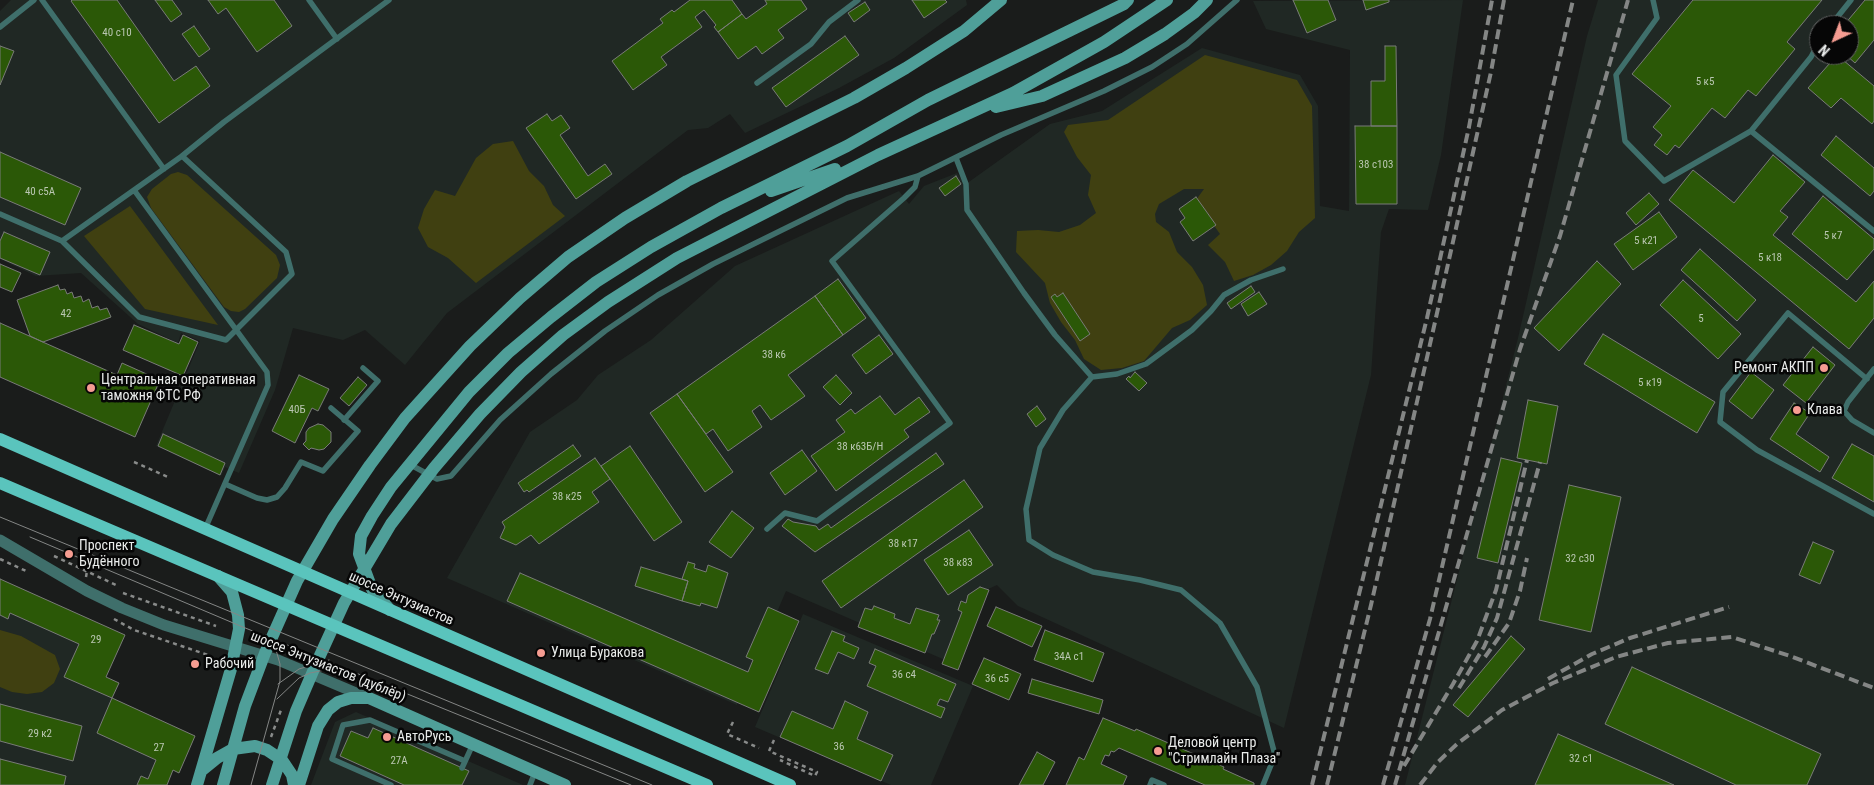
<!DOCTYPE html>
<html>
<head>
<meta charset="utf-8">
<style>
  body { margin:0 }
  #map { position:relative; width:1874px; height:785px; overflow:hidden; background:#1a1c1b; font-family:"Roboto Condensed",sans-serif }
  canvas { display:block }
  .north { position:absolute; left:1809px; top:15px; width:50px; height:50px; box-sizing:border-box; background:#060606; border:1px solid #616262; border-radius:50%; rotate:223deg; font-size:14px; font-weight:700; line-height:20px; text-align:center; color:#eaeceb }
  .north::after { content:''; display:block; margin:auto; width:18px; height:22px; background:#f59c91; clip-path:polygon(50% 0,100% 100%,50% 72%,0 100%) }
</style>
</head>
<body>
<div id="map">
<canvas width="1874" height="785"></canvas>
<div class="north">N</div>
</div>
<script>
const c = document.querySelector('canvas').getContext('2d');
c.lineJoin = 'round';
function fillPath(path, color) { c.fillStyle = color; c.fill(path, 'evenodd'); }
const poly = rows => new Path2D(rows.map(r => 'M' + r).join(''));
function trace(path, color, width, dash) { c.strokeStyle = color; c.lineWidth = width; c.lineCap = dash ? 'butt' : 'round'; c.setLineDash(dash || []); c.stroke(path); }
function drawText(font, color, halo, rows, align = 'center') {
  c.font = font + ' "Roboto Condensed",sans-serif'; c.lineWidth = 5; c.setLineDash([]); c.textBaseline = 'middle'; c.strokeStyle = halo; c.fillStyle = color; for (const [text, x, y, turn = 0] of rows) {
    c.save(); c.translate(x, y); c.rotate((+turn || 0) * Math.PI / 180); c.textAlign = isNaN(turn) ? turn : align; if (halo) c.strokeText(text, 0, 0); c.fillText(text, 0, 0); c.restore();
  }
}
fillPath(poly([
  [11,0,966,0,967,5,894,58,839,88,745,133,730,114,708,128,688,130,447,313,405,365,365,330,343,340,293,328,275,390,239,473,225,467,221,476,156,446,200,341,181,333,178,343,138,324,81,273,36,276,0,259,0,11],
  [1463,0,1441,155,1428,210,1389,209,1381,232,1371,375,1284,728,1018,606,997,585,971,597,945,660,786,591,737,705,447,578,530,432,577,400,598,375,651,340,735,266,899,191,909,204,924,186,957,173,966,184,1050,124,1102,111,1202,48,1300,75,1318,106,1320,206,1349,211,1350,50,1266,29,1253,1],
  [1598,0,1874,0,1874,785,1405,785,1518,338,1587,36],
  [1819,25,1849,25,1849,55,1819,55],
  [0,579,125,635,106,677,119,683,112,698,195,736,179,773,173,770,167,785,0,785],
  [803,614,973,686,931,785,891,785,755,727],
  [356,712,523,785,311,785,335,722]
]), '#202824');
fillPath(poly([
  [1205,55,1297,80,1312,106,1315,218,1299,232,1287,251,1271,265,1253,275,1234,281,1225,262,1208,245,1220,234,1196,200,1204,189,1184,189,1159,204,1155,214,1156,222,1169,232,1177,252,1192,267,1203,285,1207,305,1190,320,1172,328,1144,361,1122,368,1101,370,1084,359,1075,340,1061,322,1050,303,1045,283,1016,252,1017,231,1038,230,1059,232,1080,225,1096,213,1088,195,1091,175,1077,157,1064,132,1068,125,1108,120],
  [513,141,529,171,544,186,553,205,565,216,476,283,448,258,428,247,418,228,424,209,435,190,455,196,476,158,493,144],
  [178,172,187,175,276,255,280,265,277,278,245,309,239,312,231,311,224,307,151,208,147,197,152,189,171,174],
  [130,206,218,325,145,309,84,236],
  [0,630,21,636,55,655,60,669,54,683,42,692,27,694,12,692,0,687]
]), '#404011');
const building = poly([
  [72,0,117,0,174,81,196,66,210,86,159,123,71,1,72,0],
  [155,0,172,0,182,14,171,22,155,0],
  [208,0,274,0,292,26,257,52,226,8,218,14,208,0],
  [690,0,732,0,742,14,718,32,714,27,716,25,704,10,695,17,702,27,661,57,667,65,633,90,612,61,663,23,660,19,672,10,674,12,690,0],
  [765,0,801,0,807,9,778,30,784,38,762,54,756,46,738,59,718,32,742,14,746,19,767,4,765,0],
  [912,0,945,0,947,2,924,18,912,0],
  [1293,0,1328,0,1336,20,1307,33,1293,0],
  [1363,0,1389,0,1389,2,1366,10,1363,0],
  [1693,0,1822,0,1787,42,1795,49,1756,96,1748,90,1725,118,1712,108,1679,148,1675,145,1667,155,1654,145,1662,135,1653,127,1671,106,1632,74,1693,0],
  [1865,0,1874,0,1874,40,1855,63,1846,55,1849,55,1849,25,1844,25,1865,0],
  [865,2,870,10,854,22,848,13,865,2],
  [194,26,210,49,199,57,182,34,194,26],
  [845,36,859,55,786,107,772,88,845,36],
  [0,46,14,51,0,85,0,46],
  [1385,46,1396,46,1397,126,1371,126,1371,81,1385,81,1385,46],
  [1837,55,1874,86,1874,121,1872,124,1841,98,1831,108,1808,88,1837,55],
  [547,114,552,121,561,115,570,128,560,135,588,176,605,164,612,174,576,199,526,128,547,114],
  [1355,126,1397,126,1397,204,1356,204,1355,126],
  [1836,136,1874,168,1874,191,1870,196,1821,155,1836,136],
  [0,152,81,188,65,225,0,197,0,152],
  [1773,155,1805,182,1780,211,1788,217,1773,235,1856,302,1874,281,1874,318,1849,349,1669,200,1693,170,1734,203,1773,155],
  [956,176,961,184,945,196,939,188,956,176],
  [1649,193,1659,204,1636,225,1626,213,1649,193],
  [1823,196,1874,239,1874,249,1847,280,1792,234,1823,196],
  [1196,197,1216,225,1193,241,1180,222,1185,218,1179,209,1196,197],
  [1659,212,1677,237,1633,270,1614,244,1659,212],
  [4,232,50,252,40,275,0,258,0,241,4,232],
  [1700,249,1756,300,1737,321,1681,270,1700,249],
  [1597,261,1621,284,1559,351,1534,328,1597,261],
  [0,264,21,273,12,292,0,287,0,264],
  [838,279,866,318,843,335,815,296,838,279],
  [1683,280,1741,334,1718,359,1660,305,1683,280],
  [58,285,60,290,65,289,67,294,72,292,74,298,81,296,83,302,89,299,92,308,98,306,100,310,107,308,111,317,43,342,30,336,17,300,58,285],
  [1251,286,1255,292,1231,309,1227,303,1251,286],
  [1259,292,1267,304,1248,316,1241,304,1259,292],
  [1063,293,1090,334,1080,341,1051,297,1055,294,1057,297,1063,293],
  [815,296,843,335,788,375,805,396,771,420,760,405,752,411,762,427,728,451,713,429,706,434,677,394,815,296],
  [0,323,117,375,122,363,160,380,135,437,0,377,0,323],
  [134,325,179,344,183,335,198,342,183,376,123,350,134,325],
  [1603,334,1715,402,1697,433,1584,364,1603,334],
  [879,335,893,354,866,374,852,355,879,335],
  [1813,347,1835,365,1806,403,1783,385,1813,347],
  [1135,372,1147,383,1139,391,1126,379,1129,376,1130,378,1135,372],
  [1751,372,1774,390,1752,419,1729,401,1751,372],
  [299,375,329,389,318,411,312,408,295,443,272,431,299,375],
  [836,375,852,393,840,405,823,387,836,375],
  [358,377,367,385,349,406,340,398,358,377],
  [677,394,733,472,705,492,650,413,677,394],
  [880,396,895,415,919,397,930,412,904,430,909,437,836,491,811,456,845,432,836,420,851,409,855,414,880,396],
  [1528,400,1558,406,1547,464,1517,458,1528,400],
  [1794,403,1810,413,1796,434,1829,457,1820,472,1770,439,1794,403],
  [1037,406,1046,419,1036,427,1027,414,1037,406],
  [318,424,323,425,331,432,331,442,324,449,319,450,311,448,309,450,303,444,306,441,306,432,309,428,318,424],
  [163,434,225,463,220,475,158,446,163,434],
  [1852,444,1874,456,1874,502,1832,478,1852,444],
  [573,445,581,456,529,492,527,490,524,492,518,483,573,445],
  [630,446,682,522,654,541,601,466,630,446],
  [802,450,817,471,785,495,770,473,802,450],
  [936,453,944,464,815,552,782,526,788,519,793,522,816,526,819,530,828,524,831,528,936,453],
  [595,458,610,479,592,492,599,502,539,544,531,535,516,545,500,538,505,527,502,522,595,458],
  [1501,458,1522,463,1498,563,1477,558,1501,458],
  [964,480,983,507,841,608,822,581,964,480],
  [1569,485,1621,497,1591,632,1539,620,1569,485],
  [732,511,754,528,731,558,709,542,732,511],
  [969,530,993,565,948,595,924,560,969,530],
  [1813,542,1834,551,1820,584,1799,575,1813,542],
  [688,562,695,564,694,568,706,572,708,565,728,573,717,608,701,603,700,606,682,601,688,581,682,579,688,562],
  [641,567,688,581,682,601,635,586,641,567],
  [520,573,748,672,753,660,746,657,768,607,799,621,759,712,507,601,520,573],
  [0,579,125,635,106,677,119,683,112,698,64,677,79,644,10,613,8,619,0,615,0,579],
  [980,587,989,590,958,670,942,664,962,612,958,610,961,601,966,603,968,595,980,587],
  [874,606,895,614,894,618,910,624,916,608,939,615,937,620,940,620,934,634,932,634,925,653,858,627,865,608,872,610,874,606],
  [996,607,1042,626,1032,647,987,626,996,607],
  [1045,630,1104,653,1093,682,1034,660,1045,630],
  [832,631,845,636,843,641,859,648,854,659,838,652,828,674,815,669,832,631],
  [1511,636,1525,649,1468,717,1453,705,1511,636],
  [875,649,956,684,948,702,940,699,937,705,945,708,941,718,867,686,876,666,869,663,875,649],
  [984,658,1021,674,1009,700,972,684,984,658],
  [1632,667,1821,754,1807,785,1736,785,1605,724,1632,667],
  [1032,679,1103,700,1099,714,1028,693,1032,679],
  [112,698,195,736,179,773,173,770,167,785,137,785,141,776,148,779,156,760,97,733,112,698],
  [845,701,868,712,857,739,893,755,881,781,780,737,792,711,833,729,845,701],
  [0,704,82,726,73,761,0,741,0,704],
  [1103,718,1135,731,1136,729,1224,767,1223,769,1254,783,1254,785,1205,785,1119,748,1114,752,1111,751,1109,756,1105,755,1101,764,1127,776,1123,785,1066,785,1079,757,1084,760,1103,718],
  [373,728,469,771,462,785,404,785,340,756,351,731,368,738,373,728],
  [1558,734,1674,785,1535,785,1558,734],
  [1037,752,1055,762,1043,785,1019,785,1037,752],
  [0,759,66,776,64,785,0,785,0,759]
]);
fillPath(building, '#2b5807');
trace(building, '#797b78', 1);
trace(poly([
  [134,462,168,477],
  [54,556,116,585],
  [0,559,26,571],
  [86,577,87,571],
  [123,593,216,626],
  [114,619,134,630,208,655,217,668],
  [733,722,727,734,759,748],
  [271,737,281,710],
  [774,740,769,751,817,772,815,776,780,760]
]), '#898b8a', 2.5, [4, 4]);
trace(poly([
  [42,0,164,169],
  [309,0,337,39],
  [1653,0,1657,18,1616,75,1625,141,1664,181,1751,131,1874,231],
  [1831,25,1851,0],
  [0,27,34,0],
  [757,83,811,44,829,22,858,0],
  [1751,131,1811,57,1819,42],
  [182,156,224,122,389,0],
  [956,158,966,184,967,210,1024,293,1055,335,1092,377],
  [134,190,267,372,268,385,205,529],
  [0,214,62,241,139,317,226,340,292,274,286,252,182,156,62,241],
  [1874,369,1848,402,1844,411,1852,420,1874,433],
  [1867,379,1788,313,1723,392,1720,422,1757,450,1874,514],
  [344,420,378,381,363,368],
  [409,464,437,479,451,476,500,420,551,374,605,331,658,295,713,264,847,198,918,176,1001,135,1104,91,1152,67,1187,44,1237,0],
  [225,484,257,498,267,500,277,497,285,488,301,462,323,471,358,431,331,408],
  [767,529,785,513,817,521,950,423,832,261,904,198,915,187,918,176],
  [462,768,473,744],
  [391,785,332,759,343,725,370,720,465,761],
  [530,785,535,772],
  [1150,785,1152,780,1164,785],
  [1263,785,1275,755,1257,687,1220,623,1181,590,1140,580,1093,572,1053,555,1029,540,1026,509,1040,448,1063,410,1092,377,1117,374,1146,364,1192,330,1211,311,1224,295,1251,280,1283,269]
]), '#3f6f6b', 5.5);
trace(poly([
  [0,540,87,591,122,608,164,625,278,660,368,698]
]), '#3f6f6b', 11);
trace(poly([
  [996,107,1042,96,1125,58,1165,34,1194,13,1207,0],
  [771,191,835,169],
  [390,610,372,589,359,554,361,536,372,516,391,487,469,392,508,353,551,317,596,282,651,247,721,208,847,146,928,100,1124,4,1128,0],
  [201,771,217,758,233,749,255,746,267,750,282,760,292,775,294,785],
  [197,785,231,669,239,629,238,615,232,592,218,576],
  [223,785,245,706,265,653,297,581,333,519,370,465,405,418,470,346,520,298,568,257,625,218,687,181,854,98,906,68,964,31,1001,0],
  [272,785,296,711,317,662,344,603,391,524,434,468,480,414,521,372,563,335,608,302,677,258,878,155,1013,93,1104,42,1167,0],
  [299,785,318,726,328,710,338,702,351,698,369,698,565,785]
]), '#4f9f99', 12);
trace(poly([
  [0,439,790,785],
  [0,483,707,785]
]), '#5ac4bd', 12);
trace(poly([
  [0,517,652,785],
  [30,537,238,625,631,785],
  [278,684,299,669,329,660],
  [277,699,299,678,310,673,330,669,342,669],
  [251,785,280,681,280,664,276,650,266,635]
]), '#848685', 1);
trace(poly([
  [1485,657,1509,623,1520,591,1527,558],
  [1548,679,1592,654,1630,638,1729,607],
  [1459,688,1484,647,1497,618,1540,462],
  [1404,766,1453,684,1477,641,1496,590,1527,460],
  [1312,785,1427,318,1469,127,1492,0],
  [1327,785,1371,605,1435,322,1491,72,1504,0],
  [1383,785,1430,619,1573,0],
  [1395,785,1520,349,1560,236,1628,0],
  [1420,785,1438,762,1457,744,1502,710,1553,683,1616,657,1668,643,1732,637,1790,656,1874,688]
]), '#848685', 4, [10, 5]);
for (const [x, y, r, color] of [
  [1824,368,5,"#f59c91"],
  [91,388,5,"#f59c91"],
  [1797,410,5,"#f59c91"],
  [69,554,5,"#f59c91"],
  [541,653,5,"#f59c91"],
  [195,664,5,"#f59c91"],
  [387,737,5,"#f59c91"],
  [1158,751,5,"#f59c91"]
]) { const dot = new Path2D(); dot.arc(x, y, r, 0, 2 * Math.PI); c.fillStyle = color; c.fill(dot); trace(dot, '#060606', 2); }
drawText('11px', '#bac7b2', null, [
  ["40 c10",117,33],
  ["5 к5",1705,82],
  ["38 с103",1376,165],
  ["40 с5А",40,192],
  ["5 к7",1833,236],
  ["5 к21",1646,241],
  ["5 к18",1770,258],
  ["42",66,314],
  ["5",1701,319],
  ["38 к6",774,355],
  ["5 к19",1650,383],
  ["40Б",297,410],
  ["38 к63Б/Н",860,447],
  ["38 к25",567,497],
  ["38 к17",903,544],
  ["32 с30",1580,559],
  ["38 к83",958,563],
  ["29",96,640],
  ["34А с1",1069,657],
  ["36 с4",904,675],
  ["36 с5",997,679],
  ["29 к2",40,734],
  ["36",839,747],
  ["27",159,748],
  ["32 с1",1581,759],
  ["27А",399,761]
]);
drawText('14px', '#eaeceb', '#060606', [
  ["Ремонт АКПП",1814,368,"right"],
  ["Центральная оперативная",101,380],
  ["таможня ФТС РФ",101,396],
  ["Клава",1807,410],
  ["Проспект",79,546],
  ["Будённого",79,562],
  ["Улица Буракова",551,653],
  ["Рабочий",205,664],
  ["АвтоРусь",397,737],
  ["Деловой центр",1168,743],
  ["\"Стримлайн Плаза\"",1168,759]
], 'left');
drawText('14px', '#eaeceb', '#060606', [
  ["шоссе Энтузиастов",401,599,24],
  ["шоссе Энтузиастов (дублёр)",328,667,22]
]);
</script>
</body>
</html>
